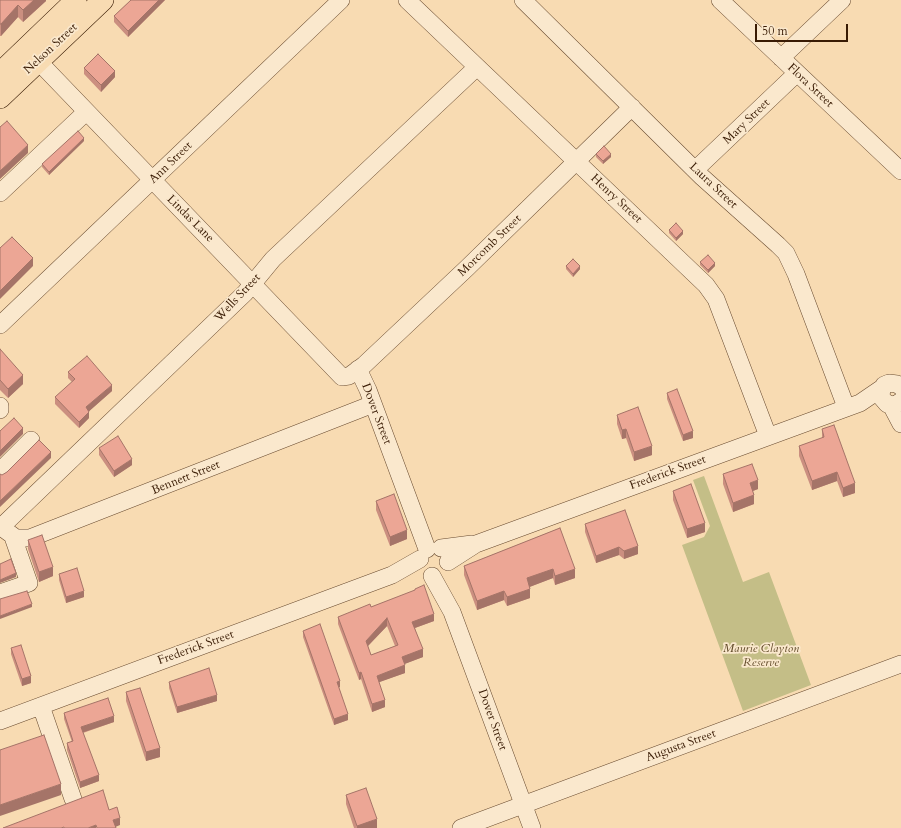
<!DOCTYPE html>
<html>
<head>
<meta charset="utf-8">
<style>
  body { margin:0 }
  #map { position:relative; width:901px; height:828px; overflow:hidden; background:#f8dbb2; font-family:Cardo,serif }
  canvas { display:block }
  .scale { position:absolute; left:755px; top:24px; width:93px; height:18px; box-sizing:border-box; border:2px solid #391b04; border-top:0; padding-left:5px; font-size:12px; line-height:14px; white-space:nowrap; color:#391b04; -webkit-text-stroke:3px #fae8cd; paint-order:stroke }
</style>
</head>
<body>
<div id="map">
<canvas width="901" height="828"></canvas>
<div class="scale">50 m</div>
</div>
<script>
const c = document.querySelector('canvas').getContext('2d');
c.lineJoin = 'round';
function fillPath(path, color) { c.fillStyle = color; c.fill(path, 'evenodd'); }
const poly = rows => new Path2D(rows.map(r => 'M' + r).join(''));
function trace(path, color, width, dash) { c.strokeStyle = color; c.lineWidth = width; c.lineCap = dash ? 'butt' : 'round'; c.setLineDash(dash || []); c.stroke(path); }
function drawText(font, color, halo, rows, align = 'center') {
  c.font = font + ' Cardo,serif'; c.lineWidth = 3.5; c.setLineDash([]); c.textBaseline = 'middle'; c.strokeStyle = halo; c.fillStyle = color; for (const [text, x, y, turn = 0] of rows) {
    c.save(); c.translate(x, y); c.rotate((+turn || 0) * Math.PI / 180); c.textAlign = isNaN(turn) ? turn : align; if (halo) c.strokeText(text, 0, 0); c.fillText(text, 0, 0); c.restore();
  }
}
fillPath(poly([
  [704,476,743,582,769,572,811,685,743,711,682,545,704,537,710,526,693,480]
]), '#c4be87');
const minor = poly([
  [407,0,706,285,716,299,768,436],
  [523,0,702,177,778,245,786,253,796,274,846,407],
  [720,0,901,171],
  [781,58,842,0],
  [38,61,342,377,349,376,364,365,467,268,632,107],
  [695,170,797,73],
  [0,193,86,112],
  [0,325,341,0],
  [358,369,368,390,427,549],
  [901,387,897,384,889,383,884,385,881,393,881,397,887,404,895,405,901,401],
  [891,405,901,424],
  [0,406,0,410],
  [0,471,31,440],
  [1,527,16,538,30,538,373,404],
  [0,528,245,293,273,259,477,67],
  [441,548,472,544],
  [448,562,476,544,860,403,882,388],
  [432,576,452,612,532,828],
  [0,593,29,583,13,537],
  [41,706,73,799],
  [0,721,392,575,420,559],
  [461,828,901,664]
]);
const major = poly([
  [0,73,76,0],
  [0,98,103,0]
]);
trace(minor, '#694b30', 18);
trace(major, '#391b04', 22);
trace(minor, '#fae8cd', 17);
trace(major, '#f8dbb2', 21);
fillPath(poly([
  [0,0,46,0,46,1,23,22,18,17,1,36,0,36],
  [131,0,165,0,128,37,114,22,114,16],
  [84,68,115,77,101,92,84,74],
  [84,141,49,175,42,167,42,164],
  [596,154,611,157,603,164,596,157],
  [669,230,683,234,676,241,669,233],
  [700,262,715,266,708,273,700,265],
  [566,266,580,269,573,277,566,269],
  [0,349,23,384,8,398,0,390],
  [68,372,112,391,89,411,89,418,79,428,55,404,55,397,72,382,68,378],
  [667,393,693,438,683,441,667,399],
  [617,415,652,455,634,461,626,438,622,439,617,424],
  [822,429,855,493,843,497,837,481,812,490,799,456,799,446,822,438],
  [99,448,132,465,114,477,99,455],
  [723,474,758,489,753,491,754,504,733,512,723,484],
  [673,491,705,532,687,538,673,500],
  [376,501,407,539,390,546,376,510],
  [585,524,638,554,624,559,619,555,596,563,585,532],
  [560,528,575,578,555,585,553,578,529,587,530,598,507,606,504,600,477,610,464,575,464,566],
  [28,540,53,576,39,582,28,549],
  [59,574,84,597,66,603,59,580],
  [415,589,434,621,415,628,423,657,404,664,405,673,379,682,385,707,372,712,361,679,359,680,338,624,338,617,371,607,415,591],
  [387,626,395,646,371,655,368,646],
  [303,631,340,687,339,687,348,720,334,725,303,637],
  [11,648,31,683,22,686,11,654],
  [169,682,217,701,177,713,169,688],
  [126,692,160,757,146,761,126,701],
  [64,713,114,722,83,733,99,781,80,788,67,750,67,743,72,742,64,719],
  [346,795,377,828,354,828,346,804]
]), '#cb8f80');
fillPath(poly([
  [34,0,46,0,46,1,23,22,23,10],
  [159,0,165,0,128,37,128,31],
  [18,5,18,17,1,36,1,24],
  [115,71,115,77,101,92,101,85],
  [84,138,84,141,49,175,49,172],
  [28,145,28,153,0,179,0,171],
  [611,154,611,157,603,164,603,161],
  [683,231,683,234,676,241,676,238],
  [33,258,33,266,0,299,0,291],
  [715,263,715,266,708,273,708,270],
  [580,266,580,269,573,277,573,274],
  [23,375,23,384,8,398,8,389],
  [112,385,112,391,86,414,86,407],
  [89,412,89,418,79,428,79,422],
  [23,428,23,434,0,457,0,451],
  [626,429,626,438,622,439,622,430],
  [693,431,693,438,683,441,683,435],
  [652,446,652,455,634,461,634,452],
  [51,452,51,458,0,507,0,501],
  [132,459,132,465,114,477,114,471],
  [837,472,837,481,812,490,812,481],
  [758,480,758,489,750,492,750,483],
  [855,483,855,493,843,497,843,488],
  [754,495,754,504,733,512,733,503],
  [705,523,705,532,687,538,687,529],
  [407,530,407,539,390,546,390,537],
  [638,546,638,554,624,559,624,551],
  [619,547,619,555,596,563,596,556],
  [53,567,53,576,39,582,39,572],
  [553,569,553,578,527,588,527,578],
  [575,569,575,578,555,585,555,576],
  [16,573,16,577,0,583,0,580],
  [530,589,530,598,507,606,507,597],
  [84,591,84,597,66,603,66,597],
  [504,591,504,600,477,610,477,601],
  [32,604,32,607,0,619,0,616],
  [434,614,434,621,412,629,412,622],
  [387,618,387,626,366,648,366,641],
  [423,649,423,657,402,665,402,657],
  [405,665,405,673,377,683,377,676],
  [361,672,361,679,359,680,359,673],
  [31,676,31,683,22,686,22,679],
  [340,681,340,687,337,688,337,682],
  [217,695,217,701,177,713,177,707],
  [385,700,385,707,372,712,372,704],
  [348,714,348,720,334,725,334,719],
  [114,716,114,722,81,733,81,727],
  [160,748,160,757,146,761,146,752],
  [99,775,99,781,80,788,80,782],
  [61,784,61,795,0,816,0,805],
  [120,818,120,825,113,828,113,820],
  [377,819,377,828,357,828,357,826],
  [96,825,96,828,88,828]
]), '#a57468');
const building = poly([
  [0,0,34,0,23,10,18,5,1,24,0,24,0,0],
  [131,0,159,0,128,31,114,16,131,0],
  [98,54,115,71,101,85,84,68,98,54],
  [7,121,28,145,0,171,0,127,7,121],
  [78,131,84,138,49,172,42,164,78,131],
  [604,146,611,154,603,161,596,154,604,146],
  [676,223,683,231,676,238,669,230,676,223],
  [12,237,33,258,0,291,0,248,12,237],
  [708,255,715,263,708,270,700,262,708,255],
  [573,259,580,266,573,274,566,266,573,259],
  [0,349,23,375,8,389,0,380,0,349],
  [87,356,112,385,86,407,89,412,79,422,55,397,75,379,68,372,87,356],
  [677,389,693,431,683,435,667,393,677,389],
  [638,407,652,446,634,452,626,429,622,430,617,415,638,407],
  [14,418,23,428,0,451,0,431,14,418],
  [834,425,855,483,843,488,837,472,812,481,799,446,824,437,822,429,834,425],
  [118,436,132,459,114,471,99,448,118,436],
  [39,440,51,452,0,501,0,474,2,475,7,472,39,440],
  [752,464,758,480,750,483,754,495,733,503,723,474,752,464],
  [691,484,705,523,687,529,673,491,691,484],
  [394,494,407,530,390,537,376,501,394,494],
  [625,510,638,546,624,551,619,547,596,556,585,524,625,510],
  [560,528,575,569,555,576,553,569,527,578,530,589,507,597,504,591,477,601,464,566,560,528],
  [42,535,53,567,39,572,28,540,42,535],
  [11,559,16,573,0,580,0,564,11,559],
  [77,568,84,591,66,597,59,574,77,568],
  [424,585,434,614,412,622,423,649,402,657,405,665,377,676,385,700,372,704,361,672,359,673,338,617,370,604,371,607,415,590,415,589,424,585],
  [387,618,398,645,371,655,366,641,387,618],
  [27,591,32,604,0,616,0,599,27,591],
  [320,624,340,681,337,682,348,714,334,719,303,631,320,624],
  [21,645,31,676,22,679,11,648,21,645],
  [209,668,217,695,177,707,169,682,209,668],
  [140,688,160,748,146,752,126,692,140,688],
  [108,698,114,716,81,727,99,775,80,782,67,743,73,741,64,713,108,698],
  [44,735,61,784,0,805,0,750,44,735],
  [366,788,377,819,357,826,346,795,366,788],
  [103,790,109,810,117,807,120,818,113,820,116,828,97,828,96,825,88,828,64,828,64,827,61,828,3,828,103,790]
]);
fillPath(building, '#eca695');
trace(building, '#a57468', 1);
drawText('12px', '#391b04', '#fae8cd', [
  ["Nelson Street",51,49,-43],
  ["Flora Street",810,86,43],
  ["Mary Street",747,122,-44],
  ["Ann Street",171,163,-44],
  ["Laura Street",713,186,43],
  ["Henry Street",616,199,43],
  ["Lindas Lane",190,219,45],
  ["Morcomb Street",490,246,-44],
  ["Wells Street",238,298,-47],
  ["Dover Street",376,414,69],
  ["Frederick Street",668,473,-20],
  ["Bennett Street",186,478,-22],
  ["Frederick Street",196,648,-20],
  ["Dover Street",492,720,70],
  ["Augusta Street",681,746,-20]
]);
drawText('italic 12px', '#634c2b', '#fae8cd', [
  ["Maurie Clayton",761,649],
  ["Reserve",761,663]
]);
</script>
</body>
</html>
